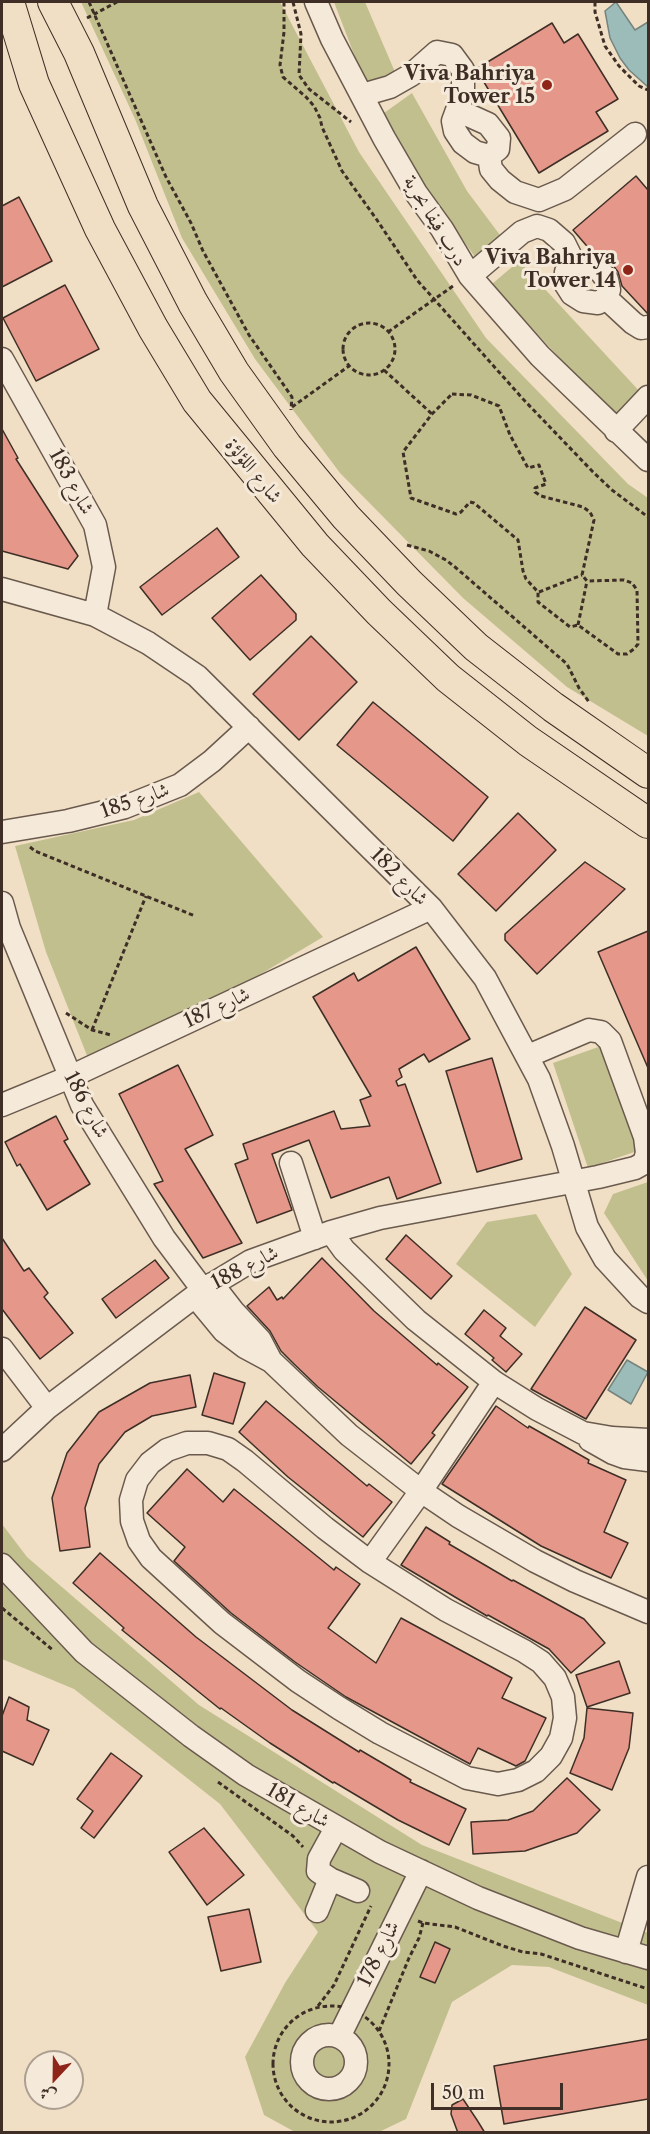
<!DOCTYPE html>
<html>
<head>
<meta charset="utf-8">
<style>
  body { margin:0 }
  #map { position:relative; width:650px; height:2134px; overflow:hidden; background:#f0dfc4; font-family:"Libre Caslon Text",Amiri,serif }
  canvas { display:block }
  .frame { position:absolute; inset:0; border:3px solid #3e2e26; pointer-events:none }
  .north { position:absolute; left:24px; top:2050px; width:60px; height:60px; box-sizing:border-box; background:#f5ead9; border:2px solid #ac9f91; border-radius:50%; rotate:202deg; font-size:16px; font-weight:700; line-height:24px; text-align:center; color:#3e2e26 }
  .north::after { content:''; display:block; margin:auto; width:21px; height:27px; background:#8f2418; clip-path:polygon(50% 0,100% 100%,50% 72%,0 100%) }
  .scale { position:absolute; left:431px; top:2083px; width:132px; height:27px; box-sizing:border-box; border:3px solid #3e2e26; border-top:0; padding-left:8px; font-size:18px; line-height:21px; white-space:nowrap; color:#3e2e26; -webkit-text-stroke:4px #f5ead9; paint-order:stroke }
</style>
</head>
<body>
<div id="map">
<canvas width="650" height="2134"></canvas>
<div class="frame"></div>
<div class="north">ش</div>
<div class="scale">50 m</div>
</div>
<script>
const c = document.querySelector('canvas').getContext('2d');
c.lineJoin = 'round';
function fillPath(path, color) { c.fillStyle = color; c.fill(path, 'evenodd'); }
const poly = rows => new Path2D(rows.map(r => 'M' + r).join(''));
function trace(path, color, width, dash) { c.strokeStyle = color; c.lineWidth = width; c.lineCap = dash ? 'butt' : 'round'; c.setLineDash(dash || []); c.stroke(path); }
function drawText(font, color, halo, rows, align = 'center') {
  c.font = font + ' "Libre Caslon Text",Amiri,serif'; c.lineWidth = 6; c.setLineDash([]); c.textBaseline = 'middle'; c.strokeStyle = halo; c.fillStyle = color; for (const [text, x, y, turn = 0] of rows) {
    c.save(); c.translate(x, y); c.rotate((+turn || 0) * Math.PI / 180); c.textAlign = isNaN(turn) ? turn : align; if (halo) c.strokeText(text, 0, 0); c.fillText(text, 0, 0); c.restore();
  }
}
fillPath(poly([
  [81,2,280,2,359,152,486,338,628,484,648,498,648,736,567,687,463,598,340,473,255,359,182,238,135,119],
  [334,2,365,2,395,72,365,83],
  [412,93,467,191,503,239,475,257,429,193,384,113],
  [519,261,642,394,615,419,492,284],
  [199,792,323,937,207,1006,88,1058,46,952,15,846,134,820],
  [604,1045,640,1150,588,1168,553,1063],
  [648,1182,648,1281,604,1213,613,1194],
  [536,1214,572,1274,535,1327,456,1264,487,1222],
  [2,1524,27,1557,199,1705,422,1845,648,1933,648,2005,549,1967,512,1965,452,2002,406,2119,379,2132,295,2132,264,2115,245,2057,285,1983,318,1932,220,1804,74,1689,2,1659]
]), '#c2bf8f');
const water = poly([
  [616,2,635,30,648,22,648,87,629,70,620,58,610,38,605,11,616,2],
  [627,1360,648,1372,631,1404,608,1390,627,1360]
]);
fillPath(water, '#9bbcb9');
trace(water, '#76837e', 1.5);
const building = poly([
  [552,23,564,43,578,34,618,99,596,112,608,131,539,173,476,69,552,23],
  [636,176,648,190,648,314,622,286,618,272,609,260,592,252,573,230,636,176],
  [19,197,52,261,2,287,2,206,19,197],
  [65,285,99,349,36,381,3,318,65,285],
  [2,429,18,458,16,459,78,556,68,569,2,551,2,429],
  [217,528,239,557,162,615,140,587,217,528],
  [261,575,296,614,296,620,250,660,212,618,261,575],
  [311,636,357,682,299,740,253,694,311,636],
  [373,702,488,797,453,841,337,745,373,702],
  [518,813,556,850,496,911,458,874,518,813],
  [585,862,625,889,537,974,505,940,505,934,585,862],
  [648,931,648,1068,598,952,648,931],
  [416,947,470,1039,429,1062,424,1054,399,1069,402,1077,396,1081,398,1086,405,1084,441,1183,397,1199,389,1177,331,1198,309,1140,272,1154,292,1210,257,1223,235,1164,248,1159,243,1144,334,1111,341,1129,370,1126,360,1100,371,1096,313,997,354,973,358,981,416,947],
  [492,1058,522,1159,477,1172,446,1071,492,1058],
  [178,1065,213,1135,185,1149,242,1243,203,1258,154,1184,163,1181,119,1094,178,1065],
  [56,1116,68,1139,64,1141,90,1184,47,1210,20,1164,17,1166,5,1142,56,1116],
  [406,1235,452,1276,431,1299,386,1259,406,1235],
  [2,1238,24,1271,29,1268,48,1293,44,1297,73,1333,40,1359,2,1309,2,1238],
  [322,1258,374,1311,437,1365,438,1363,468,1387,432,1433,435,1435,411,1464,318,1387,294,1364,281,1351,270,1331,247,1306,269,1287,277,1300,282,1297,283,1299,322,1258],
  [155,1260,169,1278,116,1318,102,1299,155,1260],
  [585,1307,636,1340,586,1419,531,1389,585,1307],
  [484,1310,506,1328,500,1336,522,1354,506,1372,492,1360,494,1358,465,1334,484,1310],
  [214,1373,245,1383,233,1424,202,1415,214,1373],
  [190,1375,196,1407,152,1416,125,1432,99,1464,85,1508,90,1547,60,1551,52,1498,67,1453,99,1412,150,1383,190,1375],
  [266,1401,367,1486,369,1484,392,1502,363,1537,288,1477,239,1432,266,1401],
  [496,1406,528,1428,529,1426,589,1460,588,1463,626,1480,604,1532,628,1543,611,1578,541,1546,442,1484,496,1406],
  [187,1469,223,1502,234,1489,334,1570,336,1567,360,1584,328,1628,376,1663,401,1618,512,1678,502,1698,546,1718,525,1761,516,1766,478,1748,470,1764,346,1697,295,1662,231,1613,174,1561,185,1547,147,1513,187,1469],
  [426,1527,450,1542,449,1544,512,1581,513,1580,584,1619,605,1643,571,1673,549,1649,488,1615,487,1616,401,1565,426,1527],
  [100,1553,196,1637,292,1710,359,1752,360,1750,411,1780,410,1782,466,1809,449,1845,398,1820,334,1782,333,1783,270,1743,221,1708,220,1709,122,1630,124,1628,73,1583,100,1553],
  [619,1661,630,1693,587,1707,576,1675,619,1661],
  [9,1697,29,1707,27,1720,49,1730,33,1765,2,1751,2,1716,9,1697],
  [587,1708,633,1713,629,1748,612,1790,570,1773,584,1738,587,1708],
  [111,1753,142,1776,94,1838,81,1828,93,1811,77,1799,111,1753],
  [567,1778,600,1810,577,1833,525,1851,473,1854,471,1822,508,1820,533,1811,567,1778],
  [204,1828,244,1875,207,1905,169,1852,204,1828],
  [249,1909,261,1962,221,1971,208,1917,249,1909],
  [435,1942,450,1949,435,1983,420,1977,435,1942],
  [648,2039,648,2099,504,2124,494,2066,648,2039],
  [463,2099,477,2120,485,2133,458,2133,451,2114,452,2105,463,2099]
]);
fillPath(building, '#e5988a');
trace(building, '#3e2e26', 1.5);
const minor = poly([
  [316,2,332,39,384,138,416,193,442,229,470,276,540,356,648,460],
  [362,95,390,87,411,75,437,52,452,55,463,70,463,94,453,121,455,131,463,143,475,152,489,156,498,149,499,138,488,124,457,110],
  [489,156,491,169,500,180,515,192,539,200,565,189,635,134],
  [573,261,598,268,607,280,609,290,606,298,598,303,583,301,572,294,565,283,566,272,573,261],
  [470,276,522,232,537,226,549,230,564,243,573,261],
  [606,298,633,323,641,328,648,327],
  [2,359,95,525,104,567,95,615],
  [616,431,648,397],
  [2,589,95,615,148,643,197,676,431,908,485,978,539,1079,563,1146,587,1227,605,1259,640,1297,648,1302],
  [2,832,68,821,125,807,180,785,212,761,249,727],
  [2,903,9,928,82,1105,164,1238,203,1290],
  [2,1105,70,1077,431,908],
  [291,1163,315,1238],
  [331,1232,344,1250,416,1320,494,1382,537,1409,583,1433,612,1438,648,1440],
  [212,1284,233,1311,260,1340,271,1361],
  [195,1296,224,1331,245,1347,271,1361,349,1435,421,1491,458,1516,535,1561,575,1581,648,1612],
  [2,1349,47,1408],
  [590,1440,613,1453,624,1457,648,1460],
  [187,1443,208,1443,228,1449,245,1461,325,1528,370,1562,446,1610,524,1651,541,1662,555,1678,563,1697,565,1718,561,1738,551,1756,536,1771,518,1780,498,1784,467,1778,380,1733,339,1708,298,1681,222,1623,151,1558,139,1541,132,1521,131,1500,137,1480,150,1463,167,1450,187,1443],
  [2,1450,47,1408,203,1290,251,1261,331,1232,380,1218,598,1177,635,1168,644,1163,647,1153,645,1137,610,1041,601,1032,589,1030,528,1056],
  [370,1562,421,1491,494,1382],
  [2,1565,84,1652,191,1736,246,1775,380,1852,478,1898,580,1938,648,1958],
  [336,1828,319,1859,318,1871,330,1879,358,1891],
  [317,1911,330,1879],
  [626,1952,648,1877],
  '302 2062a27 27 0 1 1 54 0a27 27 0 1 1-54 0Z',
  [339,2037,421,1871]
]);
const major = poly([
  [9,2,34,84,100,229,153,328,197,401,315,545,379,612,448,678,528,741,648,823],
  [53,2,79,53,143,206,193,303,234,372,287,446,346,517,409,583,476,647,553,707,648,773]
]);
trace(minor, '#6a5a4e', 25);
trace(major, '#3e2e26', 32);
trace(poly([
  [89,2,166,177,191,223,203,251,249,335,292,397,291,410],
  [284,2,284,32,280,65,283,77,306,97,314,106,320,118,322,127,342,171,377,220,417,280,523,399,593,472,612,490,648,517],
  [293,2,301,34,299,75,309,89,351,122],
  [595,2,595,12,605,46,619,66,639,86,648,90],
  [87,18,117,2],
  '343 349a26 26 0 1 1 52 0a26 26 0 1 1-52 0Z',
  [388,332,453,286],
  [384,370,432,414],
  [452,394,471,395,499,406,510,435,528,468,539,465,546,484,535,488,535,492,541,496,583,507,590,512,594,520,582,575,587,581,624,580,632,583,637,590,638,644,634,649,627,654,618,654,578,625,570,627,538,602,538,592,526,579,523,571,518,540,474,503,470,502,461,512,456,514,411,498,403,452,432,414,452,394],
  [292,407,349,366],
  [407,545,429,551,446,560,455,567,567,664,579,688,589,702],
  [539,592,582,575],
  [578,625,587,581],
  [30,847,35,851,195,916],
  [66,1013,92,1030,111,1035],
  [92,1030,146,896],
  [2,1608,54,1651],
  [218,1782,293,1836,303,1847],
  [418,1921,423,1923,455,1927,503,1946,523,1952,541,1954,648,1989],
  '273 2064a58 58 0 1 1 116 0a58 58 0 1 1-116 0Z',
  [318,2006,334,1985,371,1906],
  [379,2031,409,1958,419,1938,423,1923]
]), '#3e2e26', 3, [4.5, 3]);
trace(minor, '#f5ead9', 22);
trace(major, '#f0dfc4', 30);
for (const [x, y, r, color] of [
  [547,85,6,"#8f2418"],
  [628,270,6,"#8f2418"]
]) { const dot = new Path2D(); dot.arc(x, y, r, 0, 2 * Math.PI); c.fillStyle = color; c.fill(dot); trace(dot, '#f5ead9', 2); }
drawText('bold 20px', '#3e2e26', '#f5ead9', [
  ["Viva Bahriya",535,74],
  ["Tower 15",535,97],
  ["Viva Bahriya",616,258],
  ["Tower 14",616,281]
], 'right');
drawText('20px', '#3e2e26', '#f5ead9', [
  ["درب فيفا بحرية",435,221,58],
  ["شارع اللؤلؤة",253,471,51],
  ["شارع 183",71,482,61],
  ["شارع 185",135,801,-19],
  ["شارع 182",399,877,45],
  ["شارع 187",217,1008,-25],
  ["شارع 186",86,1105,62],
  ["شارع 188",245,1268,-27],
  ["شارع 181",298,1806,30],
  ["شارع 178",379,1954,-64]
]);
</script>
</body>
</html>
